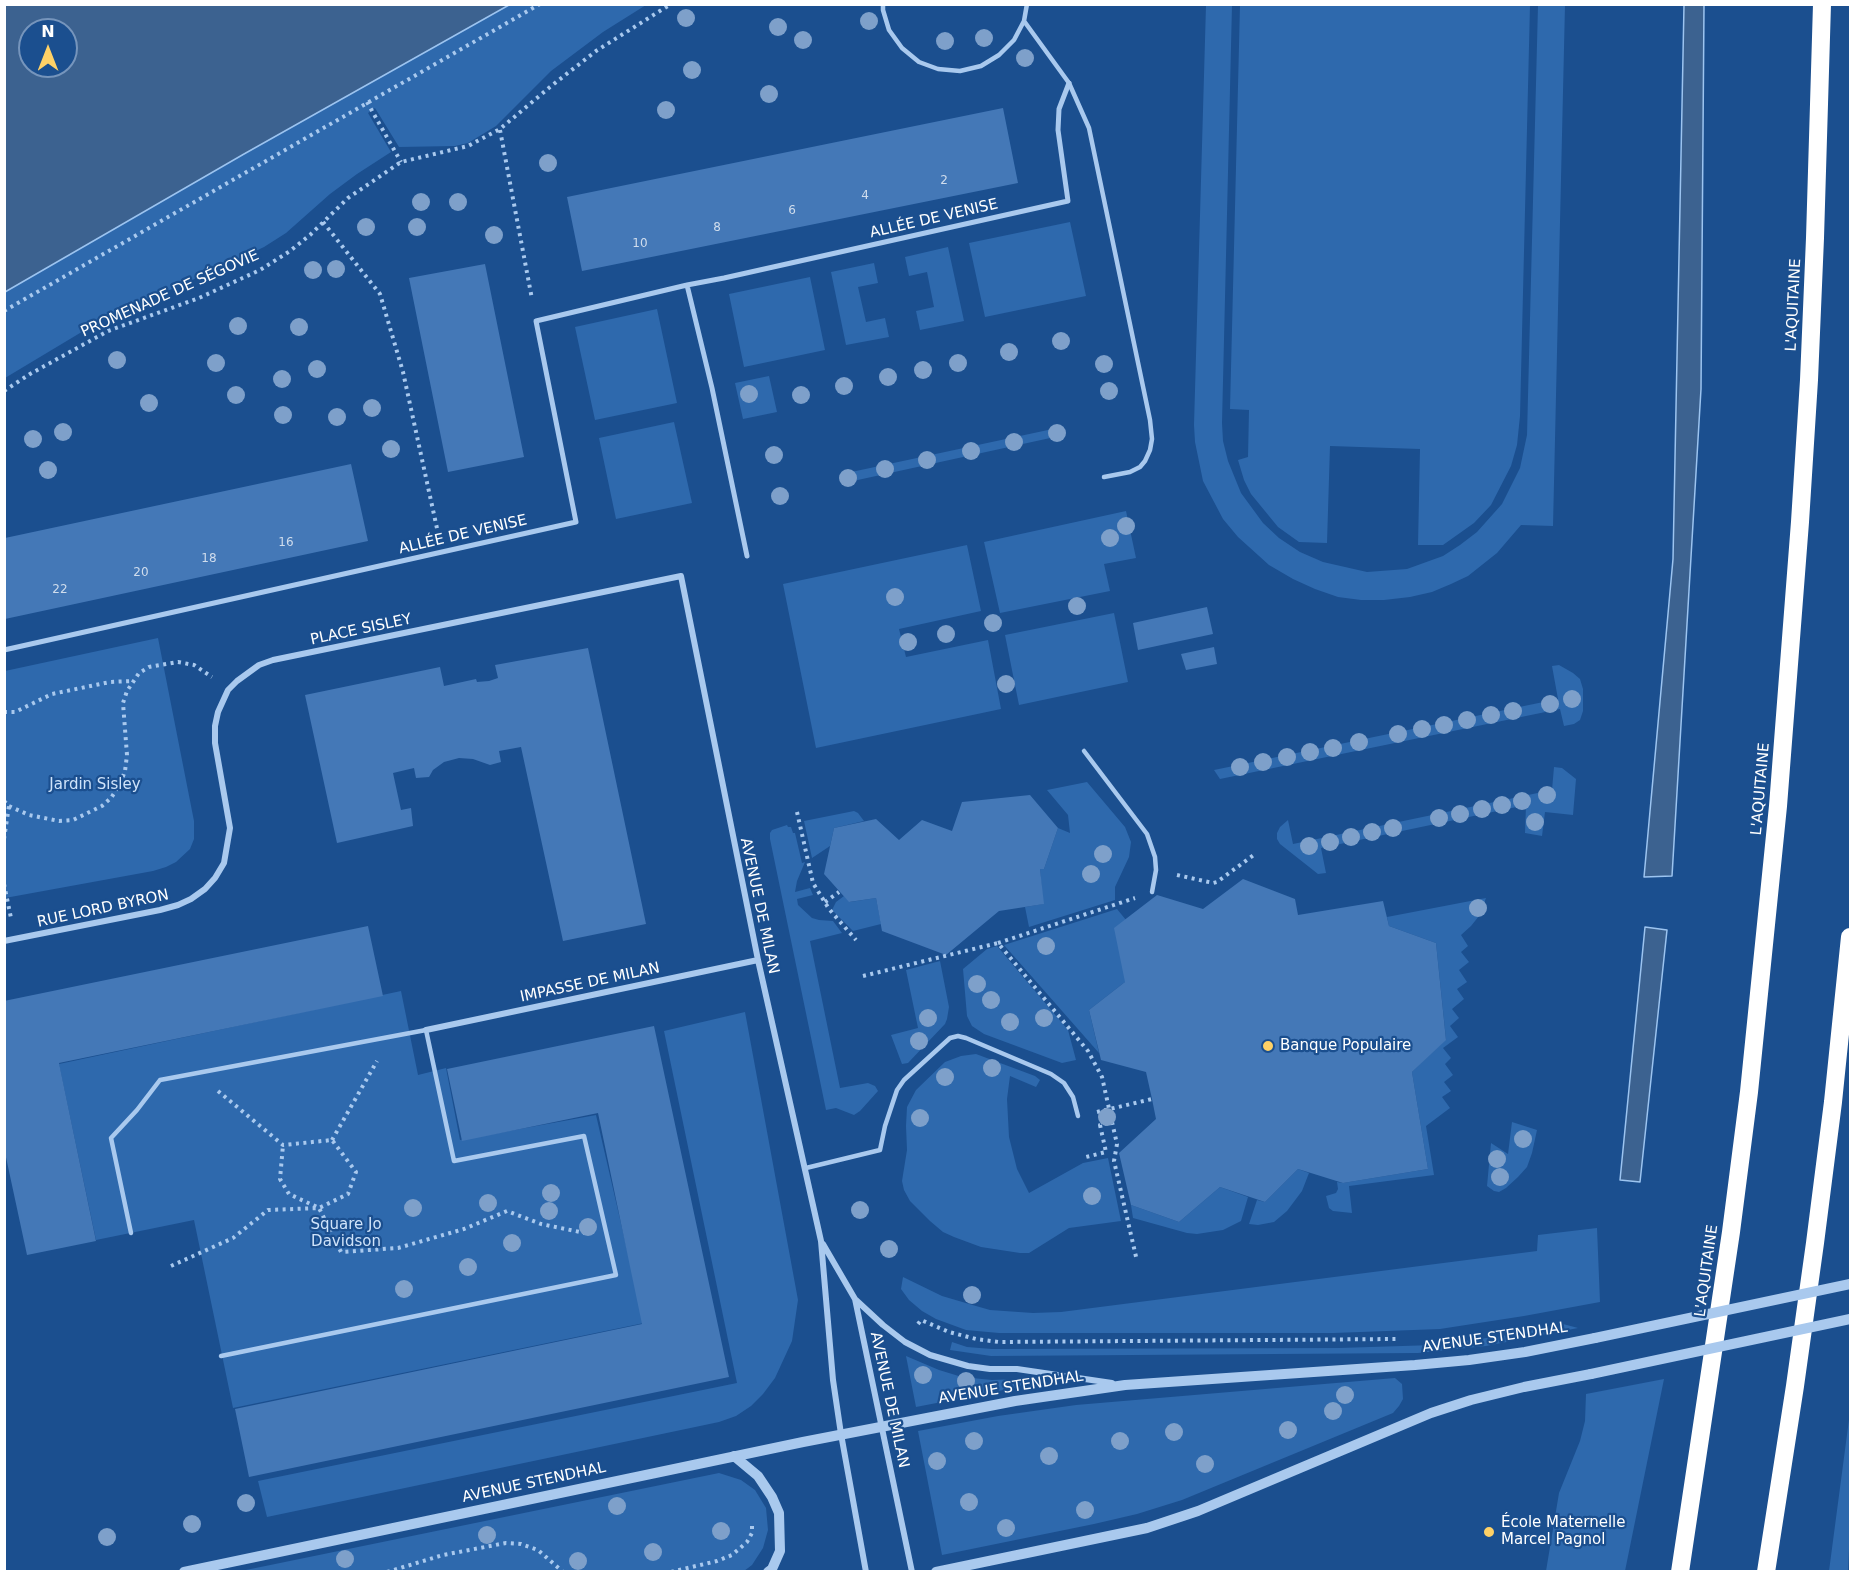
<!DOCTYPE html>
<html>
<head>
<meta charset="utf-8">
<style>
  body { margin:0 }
  #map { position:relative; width:1855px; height:1576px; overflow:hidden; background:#1b4f8f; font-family:"DejaVu Sans",sans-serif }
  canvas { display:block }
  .frame { position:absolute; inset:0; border:6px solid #fff; pointer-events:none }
  .north { position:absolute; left:18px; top:18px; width:60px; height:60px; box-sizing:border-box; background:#1b4f8f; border:2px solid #7695bc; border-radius:50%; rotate:0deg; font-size:16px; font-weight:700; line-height:24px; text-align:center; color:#fff }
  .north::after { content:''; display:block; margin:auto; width:21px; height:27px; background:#ffd166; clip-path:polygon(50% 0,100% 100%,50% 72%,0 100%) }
</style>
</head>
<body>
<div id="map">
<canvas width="1855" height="1576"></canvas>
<div class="frame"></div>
<div class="north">N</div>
</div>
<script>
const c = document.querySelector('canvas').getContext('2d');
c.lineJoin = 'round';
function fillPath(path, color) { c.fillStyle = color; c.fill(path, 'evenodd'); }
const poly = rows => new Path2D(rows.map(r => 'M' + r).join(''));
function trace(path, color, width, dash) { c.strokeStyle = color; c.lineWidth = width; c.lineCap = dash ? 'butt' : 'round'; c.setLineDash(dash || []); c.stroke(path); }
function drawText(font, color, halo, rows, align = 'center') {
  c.font = font + ' "DejaVu Sans",sans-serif'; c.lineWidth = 4.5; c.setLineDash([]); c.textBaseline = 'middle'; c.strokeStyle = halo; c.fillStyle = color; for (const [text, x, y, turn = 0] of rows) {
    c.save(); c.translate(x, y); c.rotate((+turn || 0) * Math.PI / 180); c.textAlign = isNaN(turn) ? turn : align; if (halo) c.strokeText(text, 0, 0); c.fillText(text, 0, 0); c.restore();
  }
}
fillPath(poly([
  [509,5,646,5,603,32,551,71,496,126,468,143,455,146,399,147,375,108,368,113,391,152,357,174,330,194,286,233,264,247,237,260,100,321,5,378,5,292,244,154],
  [1206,5,1232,5,1222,423,1223,441,1228,461,1241,493,1263,523,1279,538,1300,552,1323,562,1367,572,1407,569,1443,556,1460,545,1477,532,1502,504,1520,468,1527,435,1538,5,1565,5,1553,526,1521,525,1497,553,1468,576,1451,584,1432,592,1410,597,1384,600,1361,600,1338,597,1315,589,1293,579,1269,565,1238,537,1223,519,1203,481,1195,442,1194,425],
  [1240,5,1530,5,1520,416,1517,445,1511,466,1491,505,1474,523,1443,545,1418,545,1420,449,1330,446,1327,543,1299,542,1278,527,1251,494,1244,480,1238,460,1248,457,1249,410,1230,409],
  [1070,222,1086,296,985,317,969,243],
  [948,247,964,321,920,330,916,311,934,307,927,272,909,276,905,257],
  [874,263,878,283,858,287,866,322,885,318,889,337,846,345,831,272],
  [810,277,825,350,744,367,729,294],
  [657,309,677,403,595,420,575,327],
  [769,376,777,412,743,419,735,383],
  [674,422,692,503,616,519,599,438],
  [1062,427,1064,435,844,483,842,474],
  [1126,511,1136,558,1104,564,1110,591,1000,613,984,542],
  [967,545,981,611,899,629,906,657,988,640,1001,709,816,748,783,584],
  [1114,613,1128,682,1019,705,1005,635],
  [158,638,194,821,194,839,190,849,176,862,166,867,153,871,5,898,5,671],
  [1559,665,1573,673,1580,679,1583,689,1583,711,1580,720,1574,724,1564,726,1560,709,1220,779,1214,770,1558,699,1552,666],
  [1554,767,1562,768,1576,779,1573,815,1545,812,1542,836,1525,833,1526,805,1321,848,1326,873,1318,874,1280,844,1277,839,1277,833,1280,827,1288,820,1293,844,1552,790],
  [1087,782,1125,827,1131,842,1129,857,1115,887,1115,900,1029,927,1025,907,1043,904,1040,869,1044,869,1058,828,1070,833,1068,815,1047,790],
  [854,811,858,813,864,821,834,828,830,846,812,858,804,821],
  [787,825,788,827,791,827,793,833,795,833,802,863,805,862,797,881,795,892,810,888,813,895,797,899,798,905,812,918,819,920,833,921,842,933,810,941,840,1088,868,1083,875,1086,878,1091,860,1111,854,1115,836,1108,826,1110,770,839,770,833,772,830],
  [844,896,850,902,876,898,881,924,853,931,832,910,836,902],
  [1486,898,1479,916,1471,926,1461,935,1468,946,1461,952,1469,962,1459,970,1467,982,1457,989,1464,999,1452,1009,1459,1018,1450,1026,1458,1037,1443,1048,1451,1058,1445,1064,1453,1075,1444,1082,1451,1091,1442,1097,1450,1108,1426,1126,1434,1175,1349,1186,1352,1213,1333,1211,1329,1208,1326,1196,1336,1193,1338,1189,1337,1182,1343,1183,1428,1169,1412,1072,1446,1039,1436,943,1389,926,1387,917],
  [1117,909,1126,920,1125,982,1089,1010,1099,1053,1004,945],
  [997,946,1068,1030,1076,1060,1062,1063,984,1034,972,1026,967,1016,963,969,987,949],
  [940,961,949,1007,947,1019,945,1024,908,1063,902,1064,891,1035,918,1028,906,970],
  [401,991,418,1075,446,1068,460,1140,596,1115,644,1323,233,1408,194,1220,96,1240,59,1064],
  [745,1012,798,1300,792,1341,775,1378,763,1394,751,1406,736,1416,719,1422,267,1517,258,1481,737,1383,664,1031],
  [976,1054,1035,1076,1040,1080,1036,1087,1010,1076,1007,1099,1009,1137,1017,1169,1029,1193,1083,1163,1108,1158,1121,1221,1069,1228,1029,1253,1020,1253,981,1247,954,1237,943,1232,930,1221,910,1201,904,1190,902,1181,907,1150,906,1126,907,1107,916,1090,945,1062,961,1056],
  [1512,1122,1537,1130,1532,1153,1527,1167,1518,1177,1506,1188,1499,1192,1494,1191,1487,1186,1491,1143,1508,1154],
  [1298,1169,1309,1173,1302,1191,1287,1211,1274,1222,1258,1225,1249,1224,1257,1200,1265,1202],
  [1220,1187,1248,1197,1241,1221,1223,1230,1197,1234,1187,1233,1133,1218,1131,1205,1179,1222],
  [1597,1228,1600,1302,1524,1316,1440,1329,1334,1333,999,1333,966,1330,936,1319,922,1311,909,1300,901,1289,903,1277,942,1296,976,1306,990,1310,1033,1313,1061,1312,1537,1251,1538,1235],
  [1563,1324,1578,1328,1486,1346,1418,1353,991,1356,950,1350,952,1342,967,1347,992,1349,1339,1348,1434,1345,1509,1335],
  [906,1356,939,1370,962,1377,992,1380,1016,1379,1020,1380,1022,1384,1019,1387,916,1407],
  [1395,1378,1402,1384,1403,1399,1399,1406,1393,1413,1182,1500,1137,1514,1094,1524,942,1555,918,1431,998,1416,1076,1405],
  [1664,1379,1625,1571,1546,1571,1559,1493,1580,1441,1585,1421,1586,1394],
  [1850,1412,1850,1527,1848,1571,1829,1571],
  [719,1473,741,1480,755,1490,766,1508,768,1530,763,1548,752,1565,744,1571,241,1571]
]), '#2e69ad');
const water = poly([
  [5,4,509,4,509,5,244,154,5,292,5,4],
  [30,30,66,30,66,66,30,66,30,30],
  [1684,5,1704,5,1701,389,1672,876,1644,877,1673,559,1684,5],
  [1645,927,1667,930,1640,1182,1620,1180,1645,927]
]);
fillPath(water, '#3c6290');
trace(water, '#9cc4f0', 1.5);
fillPath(poly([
  [1003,108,1018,183,582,271,567,197],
  [485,264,524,457,448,472,409,278],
  [351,464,368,541,5,619,5,538],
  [1207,607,1213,634,1138,650,1133,623],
  [1214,647,1217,664,1186,670,1181,654],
  [588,648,646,924,563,941,521,747,499,751,501,762,490,765,473,759,459,758,444,762,433,770,429,777,416,778,414,768,393,773,401,810,411,808,413,826,337,843,305,695,440,667,444,686,476,679,477,682,489,681,498,678,495,665],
  [1030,795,1058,828,1044,869,1040,869,1044,904,999,911,946,955,882,931,876,898,849,902,824,874,834,828,876,819,899,840,922,820,952,831,962,802],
  [1243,879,1295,899,1298,915,1383,901,1389,926,1436,943,1446,1040,1412,1072,1428,1169,1343,1183,1298,1169,1265,1202,1220,1187,1179,1222,1131,1205,1119,1153,1156,1119,1152,1099,1146,1072,1101,1060,1089,1010,1125,982,1114,928,1157,895,1203,909],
  [368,926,383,996,59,1063,96,1241,27,1255,4,1148,4,1001],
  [654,1026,729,1377,249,1477,235,1409,642,1324,598,1113,462,1141,447,1069]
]), '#4478b7');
trace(poly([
  [367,102,401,162],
  [500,130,532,299],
  [323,222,380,294,403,372,438,533],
  [4,311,540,4],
  [4,391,30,374,108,331,199,298,260,270,290,251,310,235,348,198,401,162,468,146,500,129,550,87,596,51,671,4],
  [4,712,15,712,52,694,110,682,132,681],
  [4,801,9,806,4,839],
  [9,806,29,815,59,821,73,820,102,806,111,798,120,784,125,771,127,755,123,703,127,691,139,673,149,667,178,662,194,665,212,677],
  [797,812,813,883,829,909,856,940],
  [1177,875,1213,883,1217,882,1255,854],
  [4,884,11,918],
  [825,902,839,892],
  [998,943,1135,898],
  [863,976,998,943,1088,1051,1102,1077,1112,1122,1100,1125,1106,1152,1082,1158],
  [218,1091,283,1145,332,1140,356,1172,348,1194,319,1208,289,1194,280,1179,283,1145],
  [1097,1112,1152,1099],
  [1112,1122,1117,1144,1114,1161,1137,1261],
  [332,1140,377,1061],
  [171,1266,233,1238,268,1210,319,1208,341,1252,398,1248,464,1229,507,1211,541,1224,585,1233],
  [918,1324,921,1320,949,1332,976,1339,999,1342,1397,1339],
  [387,1572,443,1555,506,1543,521,1544,538,1550,563,1572],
  [671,1572,717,1561,732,1555,747,1542,752,1533,752,1525]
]), '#a9c9ee', 4, [3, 4.5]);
trace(poly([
  [883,4,883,10,889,30,902,48,919,62,938,69,960,71,981,66,999,55,1014,40,1024,21,1027,4],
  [1024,21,1069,83,1089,128,1150,420,1152,439,1150,450,1145,461,1140,467,1130,472,1104,477],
  [1084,751,1147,834,1155,857,1156,870,1152,892],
  [806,1168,880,1150,885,1126,897,1090,904,1080,950,1038,958,1036,966,1038,1051,1074,1064,1083,1073,1097,1078,1116],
  [131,1233,111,1138,137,1110,160,1080,426,1030,454,1161,584,1136,616,1275,221,1356]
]), '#a9c9ee', 4.5);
trace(poly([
  [687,285,712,388,747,556],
  [4,650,576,522,536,321,687,285,724,278,1068,201,1058,130,1059,109,1069,83]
]), '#a9c9ee', 5);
trace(poly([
  [4,941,160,910,178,905,191,899,205,889,215,878,224,863,230,828,215,743,215,726,218,712,228,690,237,681,259,665,273,660,681,576,758,960,821,1241,833,1380,841,1434,866,1572],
  [426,1030,758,960],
  [823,1244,855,1299,912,1572],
  [856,1300,883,1325,905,1342,930,1355,968,1366,990,1369,1017,1369,1112,1383]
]), '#a9c9ee', 6);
trace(poly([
  [734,1456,758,1476,772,1497,779,1513,780,1551,772,1569,768,1572],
  [184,1572,803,1442,1015,1401,1125,1385,1415,1365,1469,1360,1525,1352,1595,1338],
  [936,1572,1147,1528,1198,1511,1431,1413,1471,1400,1524,1387,1591,1374]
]), '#a9c9ee', 10);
trace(poly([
  [1680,1572,1731,1232,1749,1092,1778,806,1800,522,1809,380,1815,238,1822,4],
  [1766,1572,1795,1386,1815,1243,1833,1102,1850,937]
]), '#fff', 18);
trace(poly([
  [1595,1338,1850,1284],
  [1591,1374,1850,1319]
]), '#a9c9ee', 10);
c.fillStyle = '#7ea0ca';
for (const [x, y] of [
  [686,18],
  [869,21],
  [778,27],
  [984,38],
  [803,40],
  [945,41],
  [1025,58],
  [692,70],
  [769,94],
  [666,110],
  [548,163],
  [421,202],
  [458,202],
  [366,227],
  [417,227],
  [494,235],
  [336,269],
  [313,270],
  [238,326],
  [299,327],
  [1061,341],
  [1009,352],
  [117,360],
  [216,363],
  [958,363],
  [1104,364],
  [317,369],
  [923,370],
  [888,377],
  [282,379],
  [844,386],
  [1109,391],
  [749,394],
  [236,395],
  [801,395],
  [149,403],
  [372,408],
  [283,415],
  [337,417],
  [63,432],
  [1057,433],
  [33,439],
  [1014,442],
  [391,449],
  [971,451],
  [774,455],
  [927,460],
  [885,469],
  [48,470],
  [848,478],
  [780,496],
  [1126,526],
  [1110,538],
  [895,597],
  [1077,606],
  [993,623],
  [946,634],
  [908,642],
  [1006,684],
  [1572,699],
  [1550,704],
  [1513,711],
  [1491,715],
  [1467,720],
  [1444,725],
  [1422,729],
  [1398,734],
  [1359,742],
  [1333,748],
  [1310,752],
  [1287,757],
  [1263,762],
  [1240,767],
  [1547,795],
  [1522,801],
  [1502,805],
  [1482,809],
  [1460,814],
  [1439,818],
  [1535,822],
  [1393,828],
  [1372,832],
  [1351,837],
  [1330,842],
  [1309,846],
  [1103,854],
  [1091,874],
  [1478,908],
  [1046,946],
  [977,984],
  [991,1000],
  [928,1018],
  [1044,1018],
  [1010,1022],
  [919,1041],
  [992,1068],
  [945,1077],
  [1107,1117],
  [920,1118],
  [1523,1139],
  [1497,1159],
  [1500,1177],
  [551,1193],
  [1092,1196],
  [488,1203],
  [413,1208],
  [860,1210],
  [549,1211],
  [588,1227],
  [512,1243],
  [889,1249],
  [468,1267],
  [404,1289],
  [972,1295],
  [923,1375],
  [966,1381],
  [1345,1395],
  [1333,1411],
  [1288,1430],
  [1174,1432],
  [974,1441],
  [1120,1441],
  [1049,1456],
  [937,1461],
  [1205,1464],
  [969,1502],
  [246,1503],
  [617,1506],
  [1085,1510],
  [192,1524],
  [1006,1528],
  [721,1531],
  [487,1535],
  [107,1537],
  [653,1552],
  [345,1559],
  [578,1561]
]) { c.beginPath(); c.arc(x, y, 9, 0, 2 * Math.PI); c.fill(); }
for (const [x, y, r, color] of [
  [1268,1046,6,"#ffd166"],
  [1489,1532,6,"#ffd166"]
]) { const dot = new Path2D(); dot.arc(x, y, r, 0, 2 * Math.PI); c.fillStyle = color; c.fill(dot); trace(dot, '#1b4f8f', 2); }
drawText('12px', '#d0dded', null, [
  ["2",944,181],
  ["4",865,196],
  ["6",792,211],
  ["8",717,228],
  ["10",640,244],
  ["16",286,543],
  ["18",209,559],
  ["20",141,573],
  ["22",60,590]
]);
drawText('15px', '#fff', '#1b4f8f', [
  ["ALLÉE DE VENISE",934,219,-13],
  ["PROMENADE DE SÉGOVIE",170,294,-24],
  ["L'AQUITAINE",1794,305,-87],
  ["ALLÉE DE VENISE",463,535,-13],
  ["PLACE SISLEY",361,630,-12],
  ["L'AQUITAINE",1761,789,-85],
  ["AVENUE DE MILAN",759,906,78],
  ["RUE LORD BYRON",103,909,-12],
  ["IMPASSE DE MILAN",590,983,-12],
  ["L'AQUITAINE",1707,1271,-82],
  ["AVENUE STENDHAL",1495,1338,-8],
  ["AVENUE STENDHAL",1011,1388,-9],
  ["AVENUE DE MILAN",889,1400,78],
  ["AVENUE STENDHAL",534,1483,-12]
]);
drawText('15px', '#cfe3fa', '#1b4f8f', [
  ["Jardin Sisley",95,785],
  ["Square Jo",346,1225],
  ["Davidson",346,1242]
]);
drawText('15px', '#fff', '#1b4f8f', [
  ["Banque Populaire",1280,1046],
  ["École Maternelle",1501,1523],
  ["Marcel Pagnol",1501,1540]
], 'left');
</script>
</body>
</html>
